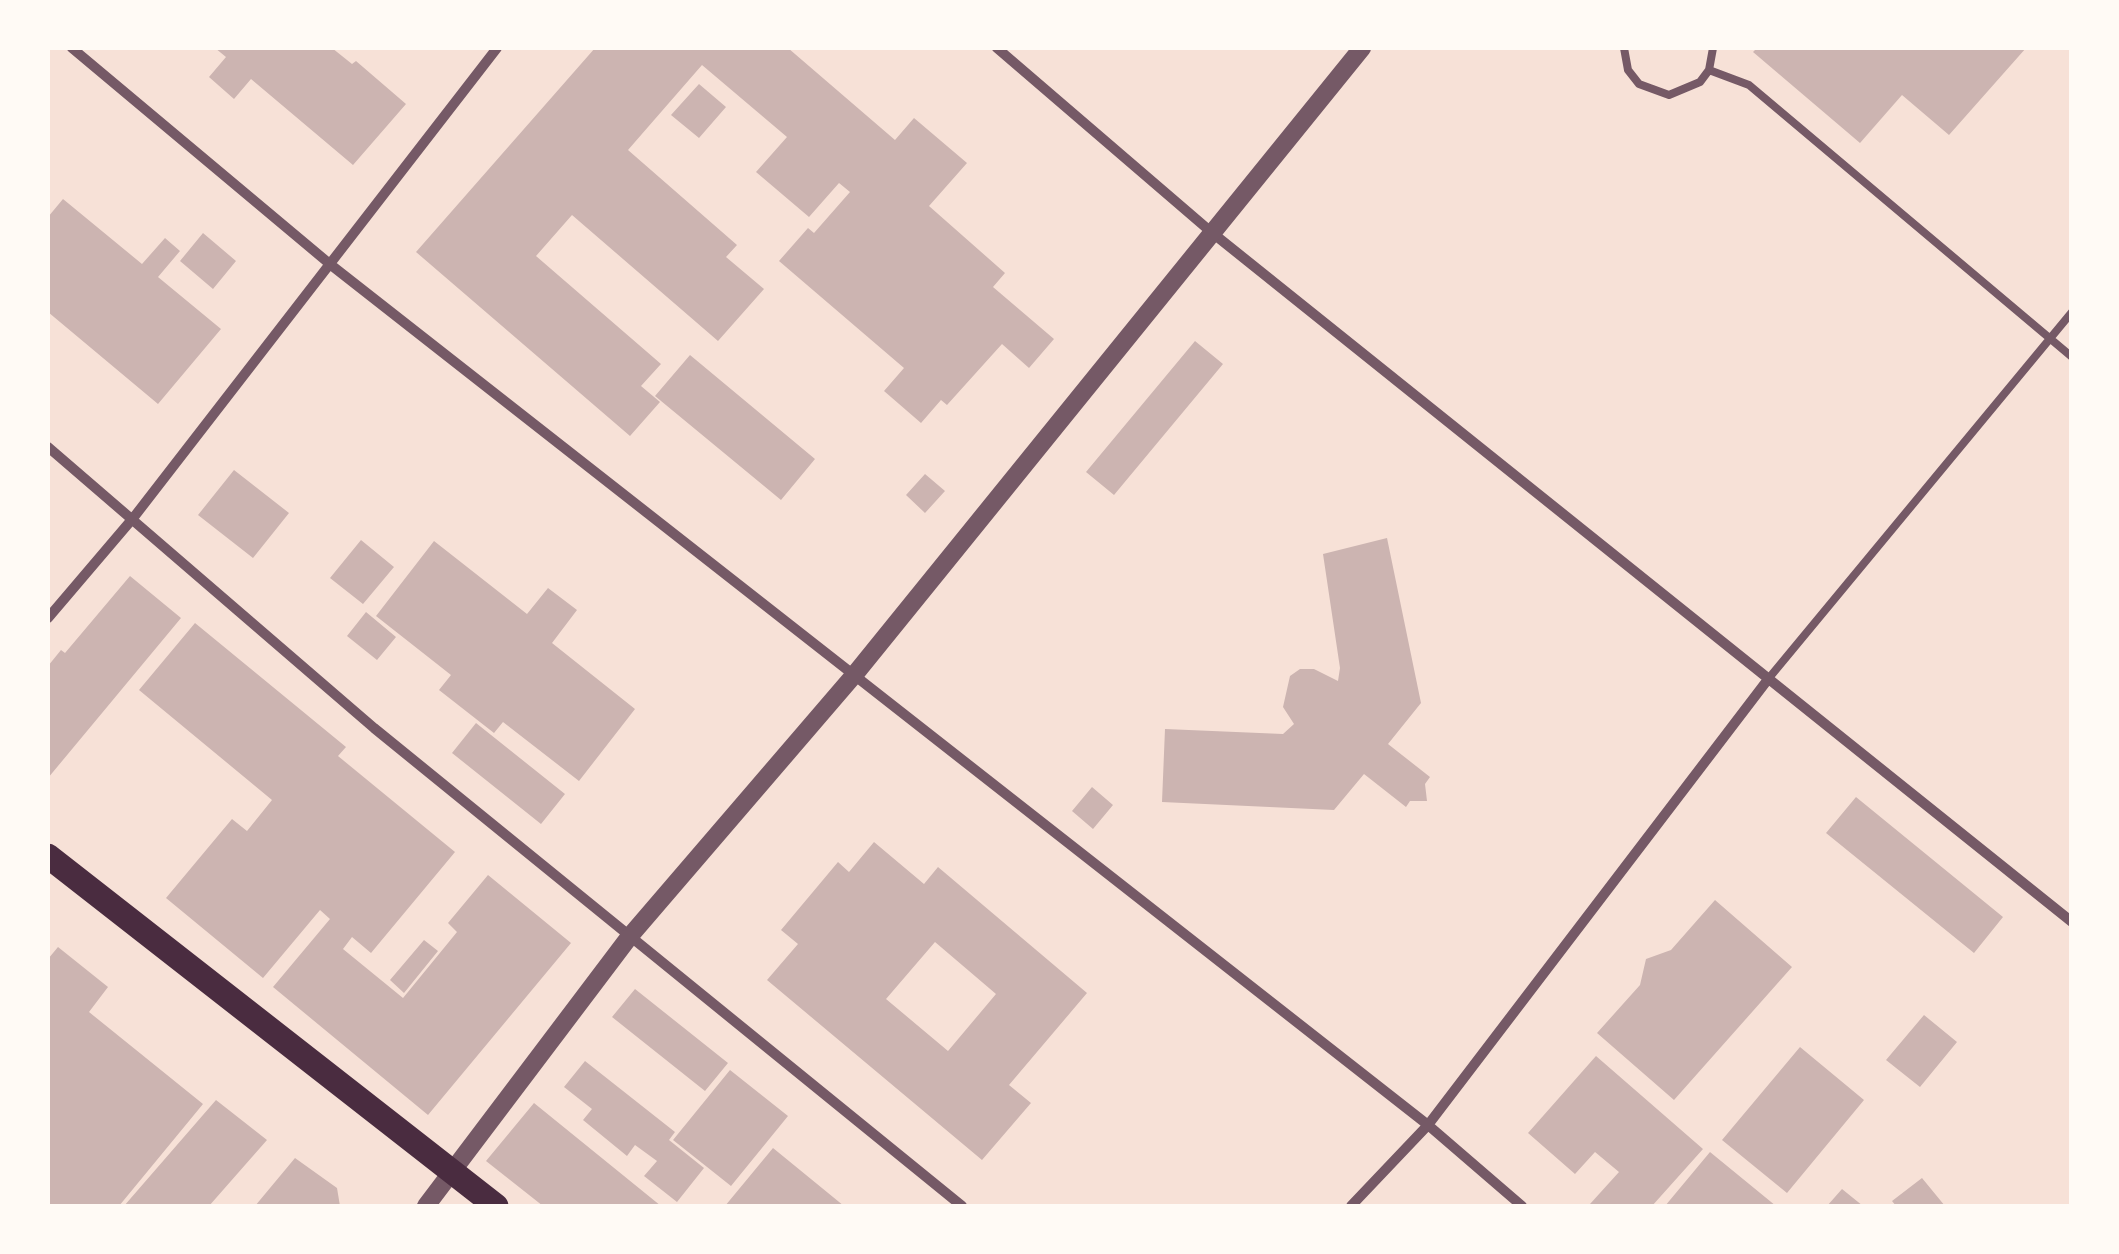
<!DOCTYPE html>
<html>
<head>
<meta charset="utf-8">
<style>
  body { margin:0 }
  #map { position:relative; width:2119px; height:1254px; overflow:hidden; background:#f7e1d7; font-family:Lato,sans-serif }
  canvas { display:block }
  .frame { position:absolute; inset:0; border:50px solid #fffaf5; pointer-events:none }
</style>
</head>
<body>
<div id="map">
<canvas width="2119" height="1254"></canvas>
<div class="frame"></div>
</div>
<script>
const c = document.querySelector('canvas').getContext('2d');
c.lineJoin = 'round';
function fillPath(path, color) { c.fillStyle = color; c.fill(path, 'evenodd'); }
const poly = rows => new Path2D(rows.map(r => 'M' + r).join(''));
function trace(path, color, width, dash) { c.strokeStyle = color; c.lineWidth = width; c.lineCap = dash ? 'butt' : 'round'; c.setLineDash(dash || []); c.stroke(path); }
fillPath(poly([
  [215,48,332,48,352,64,356,61,406,104,353,165,251,79,234,99,209,77,226,57],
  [595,48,788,48,895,140,914,118,967,163,929,206,1005,273,993,287,1054,339,1029,368,1002,344,947,405,941,400,921,423,884,391,904,368,779,261,808,228,814,233,850,192,839,183,809,217,756,172,787,137,702,65,628,150,737,245,726,257,764,289,718,341,572,215,536,256,661,364,641,386,660,402,630,436,416,252],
  [1757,48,2026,48,1949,135,1902,95,1860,143,1753,52],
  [699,84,726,107,699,138,671,115],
  [63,199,142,264,165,238,180,251,158,277,221,329,158,404,48,312,48,217],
  [203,233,236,261,213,289,180,261],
  [1195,341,1223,364,1114,495,1086,472],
  [690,355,815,459,781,500,655,396],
  [234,470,289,513,253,558,198,515],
  [925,474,945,491,925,513,906,495],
  [1387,538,1421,703,1388,744,1430,777,1425,784,1427,801,1410,801,1406,807,1364,774,1334,810,1162,802,1165,729,1283,734,1294,724,1283,707,1290,676,1300,669,1314,669,1338,681,1340,668,1323,554],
  [361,540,394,567,363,604,330,578],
  [434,541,527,614,548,588,577,610,552,643,635,709,579,781,503,722,494,733,439,690,451,675,376,616],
  [130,576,181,618,48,778,48,666,61,650,65,653],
  [366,612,396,637,377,660,347,636],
  [195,623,346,747,338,756,455,852,371,953,352,937,343,949,403,998,457,932,448,923,488,875,571,943,428,1115,273,987,330,919,320,910,263,978,166,898,232,819,247,831,272,800,139,690],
  [476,723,565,794,541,824,452,753],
  [1092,787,1113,805,1093,829,1072,811],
  [1856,797,2003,917,1974,953,1826,833],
  [874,842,924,884,938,867,1087,993,1009,1085,1031,1103,982,1160,767,980,798,944,781,930,838,862,849,872],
  [935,942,996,994,948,1051,886,999],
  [1715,900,1792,967,1674,1100,1597,1033,1640,985,1646,959,1671,950],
  [424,940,438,951,404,993,390,980],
  [58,947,108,987,89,1012,203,1104,119,1206,48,1206,48,959],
  [635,989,728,1063,705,1091,612,1017],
  [1924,1015,1957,1042,1920,1087,1886,1060],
  [1800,1047,1864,1100,1787,1193,1722,1140],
  [1596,1056,1703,1149,1652,1206,1593,1206,1590,1204,1619,1172,1595,1152,1575,1174,1528,1133],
  [585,1061,675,1132,669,1140,704,1168,677,1202,644,1176,657,1161,635,1145,627,1156,583,1120,592,1109,564,1087],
  [730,1070,788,1116,731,1186,673,1140],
  [216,1100,267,1140,209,1206,124,1206],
  [534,1103,661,1206,543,1206,486,1161],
  [773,1148,844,1206,725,1206],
  [1710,1152,1776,1206,1665,1206],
  [295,1158,337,1188,340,1206,255,1206],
  [1922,1178,1945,1206,1896,1206,1892,1201],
  [1842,1189,1863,1206,1827,1206]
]), '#ccb4b1');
trace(poly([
  [1624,48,1628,70,1639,84,1669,95,1700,82,1709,70,1713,48],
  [1709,70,1749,85,2072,357],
  [1769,678,2072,312]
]), '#755966', 8);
trace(poly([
  [72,48,331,265,1428,1125,1522,1206],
  [997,48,1210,231,2072,922],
  [48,447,374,728,962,1206],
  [48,618,134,517,497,48],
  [1351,1206,1428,1125,1769,678]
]), '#755966', 10);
trace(poly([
  [426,1206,630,936,855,674,1362,48]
]), '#755966', 18);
trace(poly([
  [48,856,496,1206]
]), '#4a2c40', 25);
</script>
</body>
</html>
